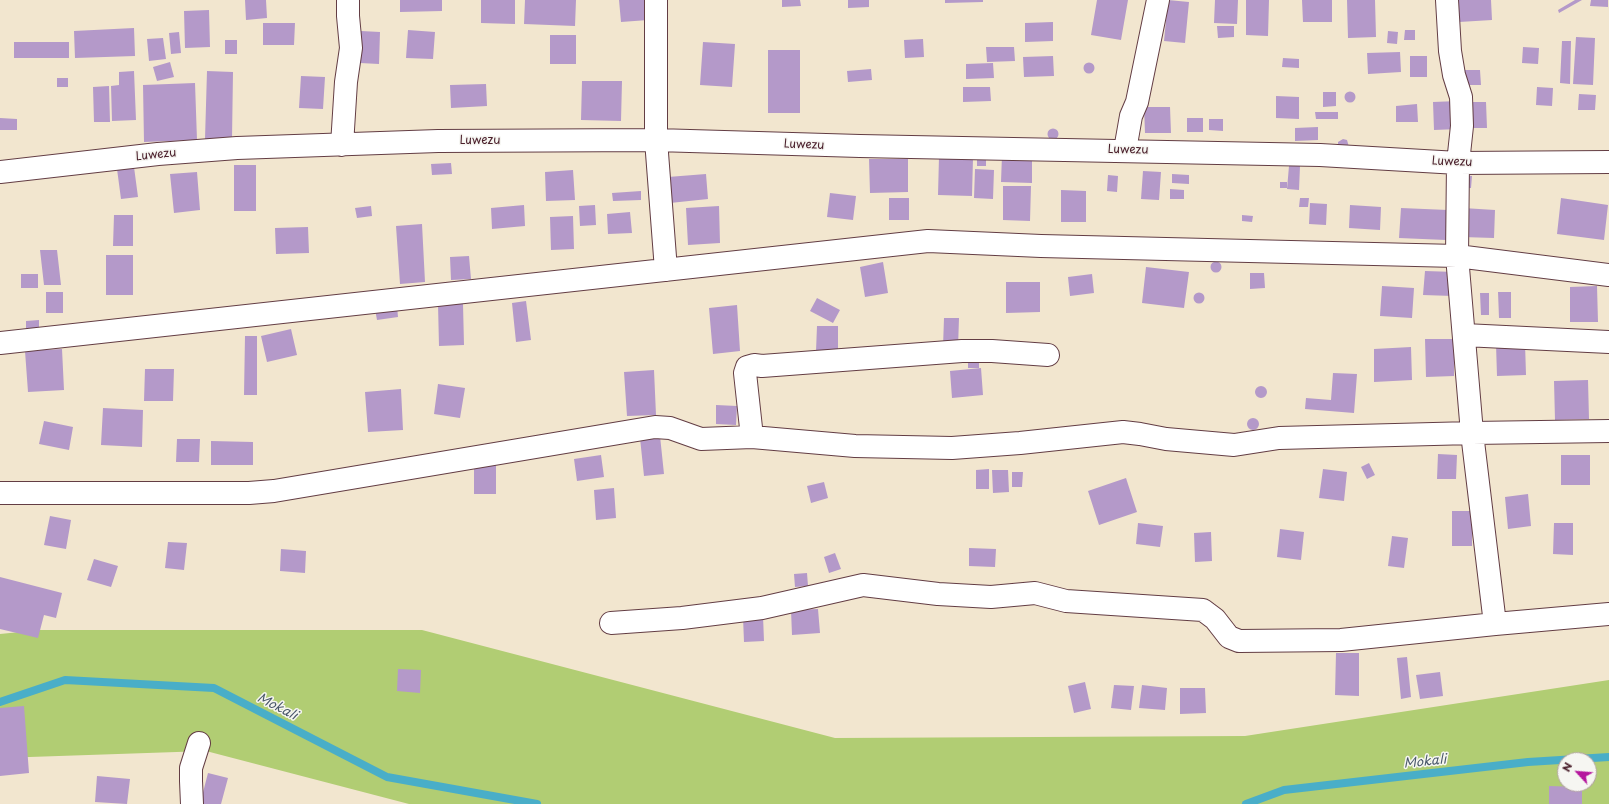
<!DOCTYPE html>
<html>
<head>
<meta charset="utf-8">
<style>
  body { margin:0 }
  #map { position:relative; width:1609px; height:804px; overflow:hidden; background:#f2e6cf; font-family:"Playpen Sans",sans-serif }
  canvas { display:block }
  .north { position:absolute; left:1557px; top:752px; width:40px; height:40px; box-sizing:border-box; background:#f6f6f2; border:1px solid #b1a0a2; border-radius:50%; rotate:296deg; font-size:11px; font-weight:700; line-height:16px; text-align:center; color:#4a1f2b }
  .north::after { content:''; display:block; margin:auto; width:14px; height:18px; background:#b5179e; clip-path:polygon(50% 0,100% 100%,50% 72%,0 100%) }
</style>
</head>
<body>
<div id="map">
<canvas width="1609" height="804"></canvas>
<div class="north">N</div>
</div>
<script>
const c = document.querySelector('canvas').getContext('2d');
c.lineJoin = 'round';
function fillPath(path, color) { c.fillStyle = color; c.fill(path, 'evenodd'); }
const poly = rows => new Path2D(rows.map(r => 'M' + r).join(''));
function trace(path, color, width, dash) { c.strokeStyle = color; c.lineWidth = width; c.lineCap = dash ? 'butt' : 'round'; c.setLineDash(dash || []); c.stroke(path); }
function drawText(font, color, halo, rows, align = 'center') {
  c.font = font + ' "Playpen Sans",sans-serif'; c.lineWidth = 3; c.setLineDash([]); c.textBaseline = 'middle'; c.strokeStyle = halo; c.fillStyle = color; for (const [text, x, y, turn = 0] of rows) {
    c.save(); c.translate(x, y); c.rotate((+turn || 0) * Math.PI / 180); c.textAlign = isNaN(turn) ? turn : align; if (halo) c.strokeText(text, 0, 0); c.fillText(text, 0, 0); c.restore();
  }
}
fillPath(poly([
  [40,630,422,630,835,738,1245,736,1609,680,1609,804,409,804,206,751,0,758,0,634],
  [1565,760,1589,760,1589,784,1565,784]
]), '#b1cd73');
trace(poly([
  [0,702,65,680,214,688,387,777,537,804],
  [1246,804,1284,790,1528,762,1609,757]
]), '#49aec8', 8);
fillPath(poly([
  [245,0,266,0,267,18,246,20],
  [400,0,442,0,442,11,400,12],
  [481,0,515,0,515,24,481,23],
  [525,0,576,0,575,26,524,24],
  [619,0,646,0,648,20,621,22],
  [782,0,800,0,801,6,782,7],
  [848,0,869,0,869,7,848,8],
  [945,0,983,0,983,2,945,3],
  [1097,0,1128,0,1121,40,1091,35],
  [1168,0,1189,2,1185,43,1164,41],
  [1215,0,1238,0,1237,24,1214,23],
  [1246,0,1269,0,1268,36,1246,35],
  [1302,0,1332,0,1332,22,1303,22],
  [1347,0,1375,0,1376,37,1348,38],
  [1459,0,1491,0,1492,20,1459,22],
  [1575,0,1582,0,1559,13,1558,10],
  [1591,0,1608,0,1608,7,1590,6],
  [209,10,210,47,185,48,184,11],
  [1053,22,1053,41,1025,42,1025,23],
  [263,23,295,23,294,45,263,45],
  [1217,26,1234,26,1234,37,1218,38],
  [134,28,135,56,75,58,74,31],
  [408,30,435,32,433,59,406,58],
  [1405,30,1415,30,1415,40,1404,40],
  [361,31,380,32,379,64,360,63],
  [1388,31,1398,32,1397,44,1387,43],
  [179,32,181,53,171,54,169,33],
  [550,35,576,35,576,64,550,64],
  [1576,37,1595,38,1593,85,1573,84],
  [163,38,166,59,149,61,147,39],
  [923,39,924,57,905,58,904,40],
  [225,40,237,40,237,54,225,54],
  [1562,41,1571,41,1570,84,1560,83],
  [14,42,69,42,69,58,14,58],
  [703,42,735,44,732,87,700,85],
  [986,47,1014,47,1015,61,987,62],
  [1523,47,1539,48,1538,64,1522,63],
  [768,50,800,50,800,113,768,113],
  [1400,52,1401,72,1368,74,1367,53],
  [1053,56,1054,76,1024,77,1023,57],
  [1410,56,1427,56,1427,77,1410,77],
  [1283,58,1299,59,1299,68,1282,67],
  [170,62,174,77,157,81,153,67],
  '1083.5 68a5.5 5.5 0 1 1 11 0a5.5 5.5 0 1 1-11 0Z',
  [993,63,994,78,966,79,966,64],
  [871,69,872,80,848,82,847,71],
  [1460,70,1480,70,1481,85,1461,85],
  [134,71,136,120,112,121,111,86,119,85,119,72],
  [207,71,233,72,232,139,205,139],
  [301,76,325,77,323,109,299,108],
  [57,78,68,78,68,87,57,87],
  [582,81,622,81,621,121,581,120],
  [195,83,197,140,144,142,143,85],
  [486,84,487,106,451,108,450,85],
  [109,86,110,122,94,122,93,87],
  [963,87,990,87,991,101,963,102],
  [1537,87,1553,88,1552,106,1536,105],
  '1344.5 97a5.5 5.5 0 1 1 11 0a5.5 5.5 0 1 1-11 0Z',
  [1323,92,1336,92,1336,106,1323,107],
  [1579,94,1596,95,1595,110,1578,110],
  [1276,96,1299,97,1299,119,1276,118],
  [1458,101,1459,129,1434,130,1433,102],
  [1467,102,1486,102,1487,128,1468,128],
  [1417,104,1418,122,1396,122,1396,106],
  [1144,107,1170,107,1171,133,1145,133],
  [1315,112,1338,112,1338,119,1316,119],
  [0,118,17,119,17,130,0,130],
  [1187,118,1203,118,1203,132,1187,132],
  [1209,119,1223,119,1223,131,1209,130],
  [1318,127,1318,140,1295,141,1295,128],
  '1047.5 134a5.5 5.5 0 1 1 11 0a5.5 5.5 0 1 1-11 0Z',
  [1343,139,1347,140,1349,147,1338,147,1338,142],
  [1002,155,1032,156,1032,183,1001,182],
  [939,157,973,158,972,196,938,195],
  [977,158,986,158,986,166,977,166],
  [869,159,908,159,908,192,870,193],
  [451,163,452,174,432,175,431,164],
  [234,165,256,165,256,211,234,211],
  [1289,166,1300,166,1299,190,1287,189],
  [134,167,138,197,121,199,117,169],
  [975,169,994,170,993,199,974,198],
  [573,170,575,200,546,201,545,172],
  [1143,171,1161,172,1159,200,1141,199],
  [197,172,200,210,174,213,170,174],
  [706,174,708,199,670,203,668,177],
  [1172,174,1189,175,1189,184,1172,183],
  [1108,175,1118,176,1117,192,1107,191],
  [1460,175,1472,176,1471,188,1459,188],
  [1280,182,1287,182,1287,188,1280,188],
  [1003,186,1031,186,1030,221,1003,220],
  [1170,189,1184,190,1184,199,1170,199],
  [1061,190,1086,191,1086,222,1061,222],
  [641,191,641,200,613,201,612,193],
  [830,193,856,196,853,220,827,217],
  [889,198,909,198,909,220,889,220],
  [1300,198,1309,198,1308,207,1299,207],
  [1561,198,1608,205,1604,240,1557,234],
  [1310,203,1327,204,1326,225,1309,224],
  [524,205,525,226,492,229,491,208],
  [595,205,596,225,580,226,579,206],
  [1350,205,1381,207,1380,230,1349,228],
  [371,206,372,216,357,218,355,208],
  [719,206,720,243,688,245,686,208],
  [1401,208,1448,210,1446,240,1399,238],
  [1463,208,1495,210,1494,238,1462,237],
  [630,212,632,233,608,234,607,214],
  [114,215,133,215,133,246,113,246],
  [1242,215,1253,216,1252,222,1242,221],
  [573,216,574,249,551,250,550,217],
  [422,224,425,282,400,284,396,226],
  [308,227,309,253,276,254,275,228],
  [40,250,57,250,61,285,44,285],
  [106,255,133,255,133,295,106,295],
  [469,256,471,279,451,280,450,257],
  '1210.5 267a5.5 5.5 0 1 1 11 0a5.5 5.5 0 1 1-11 0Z',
  [883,262,888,293,865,297,860,267],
  [1146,267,1189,272,1184,308,1142,303],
  [1425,271,1455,272,1453,296,1423,295],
  [1250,273,1264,273,1265,288,1250,289],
  [21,274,38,274,38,288,21,288],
  [1092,274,1094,293,1070,296,1068,277],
  [1006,282,1040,282,1040,312,1006,313],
  [1382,286,1414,288,1412,318,1380,316],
  [1597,286,1598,322,1570,322,1570,287],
  [46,292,63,292,63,313,46,313],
  [1498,292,1511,292,1511,318,1499,318],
  '1193.5 298a5.5 5.5 0 1 1 11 0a5.5 5.5 0 1 1-11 0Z',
  [1480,293,1489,293,1489,315,1481,315],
  [817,298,840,310,833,323,810,311],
  [526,301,531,340,516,342,512,303],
  [438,304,463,304,464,345,439,346],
  [737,305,740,351,713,354,709,308],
  [397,306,398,317,377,320,375,309],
  [944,318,959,318,958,348,943,347],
  [39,320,39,330,26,331,26,321],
  [817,326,838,326,838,350,816,351],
  [291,329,297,355,267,362,261,336],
  [245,336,257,336,257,395,244,395],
  [1425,339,1454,339,1454,376,1426,377],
  [1525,343,1526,375,1497,376,1496,344],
  [1411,347,1412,380,1374,382,1374,349],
  [62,349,64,390,28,392,25,351],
  [979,353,979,368,968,368,968,354],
  [981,368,983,395,952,398,950,371],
  [145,369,174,369,173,401,144,401],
  [654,370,656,415,627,416,624,372],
  [1333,373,1357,374,1354,413,1305,409,1306,398,1331,400],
  [1588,380,1589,419,1555,420,1554,381],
  [438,384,465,388,460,418,434,414],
  '1255 392a6 6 0 1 1 12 0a6 6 0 1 1-12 0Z',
  [401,389,403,430,368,432,365,392],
  [716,405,737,406,736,425,716,424],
  [103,408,143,410,142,447,101,445],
  '1247 424a6 6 0 1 1 12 0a6 6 0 1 1-12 0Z',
  [44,421,73,427,69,450,39,444],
  [660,436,664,474,644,476,640,438],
  [177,439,200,439,199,462,176,462],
  [211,441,253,442,253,465,211,465],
  [1438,454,1457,455,1456,479,1437,479],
  [601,455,604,477,577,481,574,459],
  [1561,455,1590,455,1590,485,1561,485],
  [1369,463,1375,475,1367,479,1361,467],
  [474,464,496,464,496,494,474,494],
  [989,469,989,489,976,489,976,470],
  [1323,469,1347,472,1344,501,1319,498],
  [992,470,1008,470,1009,492,993,493],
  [1012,472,1023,472,1022,487,1012,487],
  [1126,478,1137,512,1099,525,1088,491],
  [824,482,828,498,811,503,807,486],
  [614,488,616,518,596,520,594,490],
  [1528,494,1531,526,1508,529,1505,497],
  [1452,511,1472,511,1472,546,1452,546],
  [50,516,71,520,66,549,44,545],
  [1138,523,1163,526,1160,547,1136,544],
  [1554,523,1573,523,1573,555,1553,554],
  [1280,529,1304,532,1301,560,1277,557],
  [1211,532,1212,561,1195,562,1194,533],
  [1392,536,1408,538,1404,568,1388,566],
  [168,542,187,543,184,570,165,568],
  [969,548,996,549,995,567,969,566],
  [281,549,306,551,305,573,280,571],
  [835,553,841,569,829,573,824,557],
  [94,559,118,566,111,587,87,580],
  [807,573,808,586,795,587,794,574],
  [0,577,62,593,56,618,44,615,38,638,0,629],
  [818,609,820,633,792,635,791,610],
  [763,616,764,641,744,642,743,617],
  [1336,653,1359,653,1359,696,1335,695],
  [1407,657,1411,697,1401,699,1397,658],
  [398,669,421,670,420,693,397,691],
  [1440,672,1443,696,1420,699,1416,675],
  [1085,682,1091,709,1074,713,1068,686],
  [1114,685,1134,686,1131,710,1111,708],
  [1142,685,1167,688,1165,710,1139,708],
  [1180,688,1205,688,1206,713,1180,714],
  [24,706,29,773,0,776,0,708],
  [208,773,228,778,221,804,200,804],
  [97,776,130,779,127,804,95,802],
  [1549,786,1582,787,1582,804,1549,804]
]), '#b499c9');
const street = poly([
  [656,0,656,140,666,270],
  [1447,0,1450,51,1454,75,1461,97,1462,126,1458,163,1457,256,1472,433,1495,624],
  [342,145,346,82,351,48,348,16,348,0],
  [1125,150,1131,116,1137,102,1158,0],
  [0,172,158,154,237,148,438,141,656,140,860,146,1320,155,1458,163,1609,162],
  [1464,335,1609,342],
  [0,343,928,241,1041,246,1457,256,1609,275],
  [752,437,745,373,747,367,754,365,762,366,962,351,992,351,1048,355],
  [0,493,249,493,274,491,655,427,670,428,701,439,752,437,855,446,952,448,1020,443,1123,432,1140,434,1166,439,1234,445,1279,438,1472,433,1609,431],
  [611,623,682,618,762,608,863,585,938,594,991,597,1035,593,1066,601,1203,610,1215,619,1229,637,1239,641,1341,640,1495,624,1609,614],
  [192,804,191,781,191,768,199,743]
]);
trace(street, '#633d44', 24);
trace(street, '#fff', 22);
drawText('12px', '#4a1f2b', '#f6f6f2', [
  ["Luwezu",480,141],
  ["Luwezu",804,145,2],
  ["Luwezu",1128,150,1],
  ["Luwezu",156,155,-6],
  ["Luwezu",1452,162,2]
]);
drawText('italic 13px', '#4a586a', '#f6f6f2', [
  ["Mokali",277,707,27],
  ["Mokali",1425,762,-6]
]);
</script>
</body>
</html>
